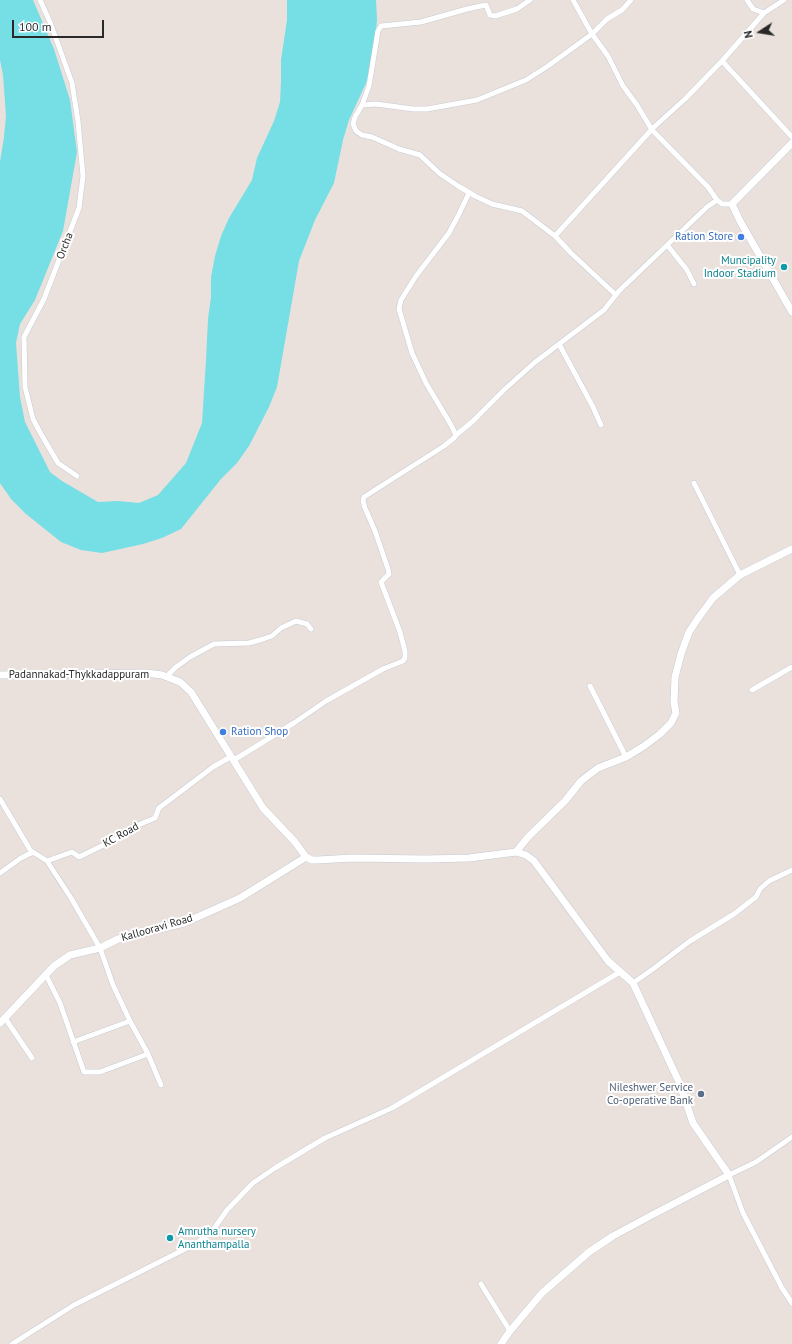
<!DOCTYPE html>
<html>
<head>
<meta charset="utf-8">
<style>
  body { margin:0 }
  #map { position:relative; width:792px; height:1344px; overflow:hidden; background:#ebe1dc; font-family:"PT Sans",sans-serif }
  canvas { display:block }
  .north { position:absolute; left:740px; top:12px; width:40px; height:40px; -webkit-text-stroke:3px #fff; paint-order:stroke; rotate:258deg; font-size:11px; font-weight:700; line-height:16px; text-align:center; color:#292929 }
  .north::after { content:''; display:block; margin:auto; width:14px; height:18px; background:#292929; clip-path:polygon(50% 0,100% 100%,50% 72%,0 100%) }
  .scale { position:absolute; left:12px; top:20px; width:92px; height:18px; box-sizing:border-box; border:2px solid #292929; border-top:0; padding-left:5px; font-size:12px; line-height:14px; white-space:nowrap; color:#292929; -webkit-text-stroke:3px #fff; paint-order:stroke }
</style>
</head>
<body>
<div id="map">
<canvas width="792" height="1344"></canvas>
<div class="north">N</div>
<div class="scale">100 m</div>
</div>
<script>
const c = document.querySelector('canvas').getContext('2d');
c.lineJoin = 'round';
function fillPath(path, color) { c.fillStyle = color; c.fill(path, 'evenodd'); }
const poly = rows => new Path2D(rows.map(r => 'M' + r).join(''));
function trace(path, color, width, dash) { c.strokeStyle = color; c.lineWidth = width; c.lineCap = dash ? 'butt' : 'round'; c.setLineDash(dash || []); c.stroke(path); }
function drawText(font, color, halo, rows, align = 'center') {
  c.font = font + ' "PT Sans",sans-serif'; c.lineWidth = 4; c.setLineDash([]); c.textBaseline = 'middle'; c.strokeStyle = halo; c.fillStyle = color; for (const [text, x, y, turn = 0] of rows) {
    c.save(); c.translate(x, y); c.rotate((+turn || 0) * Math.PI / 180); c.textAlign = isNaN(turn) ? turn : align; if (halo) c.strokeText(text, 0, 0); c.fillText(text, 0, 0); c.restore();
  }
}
fillPath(poly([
  [0,0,33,0,54,49,70,100,77,152,63,231,35,300,20,324,16,343,20,397,25,422,50,472,62,481,98,502,118,501,139,503,158,495,186,463,202,423,206,360,208,319,211,297,211,277,215,256,221,236,229,218,252,180,257,158,274,121,280,102,281,81,281,60,287,20,287,0,376,0,377,20,375,41,367,81,349,120,343,140,334,183,315,220,299,261,277,387,269,407,249,446,237,463,221,479,181,529,162,538,143,544,102,553,81,550,61,542,26,514,11,499,0,483,0,162,4,137,6,116,3,75,0,60]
]), '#76dee5');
const minor = poly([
  [40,0,50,22,72,83,78,121,83,176,79,208,44,299,24,337,25,387,33,419,41,434,58,463,77,476],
  [530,0,517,9,495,16,490,15,486,5,467,9,421,22,381,26,378,31,369,86,362,105,355,117,353,124,356,131,362,135,372,137,399,149,420,155,439,173,458,186,475,196,492,204,522,211,555,236,571,253,616,295],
  [573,0,592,34,608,56,623,86,637,105,652,130,708,187,717,200],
  [747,0,753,9,764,13,784,0],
  [722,61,792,137],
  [362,105,376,104,413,109,427,109,477,100,526,80,548,66,592,34,607,19,622,10,631,0],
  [555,236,653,128,685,99,722,61,764,13],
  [668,246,687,270,694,284],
  [559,344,593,407,601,425],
  [456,435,472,422,505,389,534,363,604,310,619,291,707,207,717,200,722,204,732,204],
  [694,483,740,575],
  [167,676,176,667,190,657,214,644,249,643,260,640,272,636,281,628,296,621,307,624,311,629],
  [590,686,626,757],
  [752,690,792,667],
  [234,760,294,723,326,701,383,669,403,661,405,658,405,651,400,632,381,582,389,574,388,569,375,531,365,508,363,501,364,497,444,446,454,438,456,435,451,425,426,383,412,353,399,309,401,300,416,276,449,233,458,216,469,193],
  [0,799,32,853],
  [47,861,71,898,100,948,113,985,130,1021,148,1054,161,1085],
  [0,873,21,858,33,852,47,861,72,852,79,857,118,838,131,828,155,818,159,808,213,767,232,756],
  [46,975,60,1003,84,1072,100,1072,148,1054],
  [633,983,653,969,690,941,734,914,756,897,760,889,769,881,792,870],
  [5,1018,32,1058],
  [73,1042,130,1021],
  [792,1137,756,1162,729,1175,743,1213,782,1288,792,1303],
  [481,1284,510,1331],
  [12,1344,74,1305,197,1243,213,1230,227,1210,253,1183,275,1168,325,1138,392,1108,620,972]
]);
const secondary = poly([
  [792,143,732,204,740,221,792,312],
  [0,675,146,673,162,675,180,682,191,692,263,808,295,842,306,857],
  [516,852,528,837,565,801,581,781,598,768,626,757,644,746,660,734,671,723,676,713,674,702,675,677,681,654,689,632,699,617,713,598,740,575,792,549],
  [306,857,312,860,318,860,352,858,426,859,469,858,516,852,526,855,534,861,608,961,633,983,679,1082,693,1123,729,1175,652,1215,613,1236,589,1252,542,1293,510,1331,501,1344],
  [0,1023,54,966,70,955,100,948,118,939,184,923,240,898,306,857]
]);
trace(minor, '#c4cad2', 6);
trace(secondary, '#c4cad2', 8);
trace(minor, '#fff', 5);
trace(secondary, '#fff', 7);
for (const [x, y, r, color] of [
  [741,237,4,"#3f7fe0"],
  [784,267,4,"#0f9aa8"],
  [223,732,4,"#3f7fe0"],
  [701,1094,4,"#5c6f8a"],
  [170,1238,4,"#0f9aa8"]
]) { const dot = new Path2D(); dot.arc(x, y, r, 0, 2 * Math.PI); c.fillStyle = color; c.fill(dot); trace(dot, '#fff', 1.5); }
drawText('11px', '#366cbe', '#fff', [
  ["Ration Store",733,237],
  ["Ration Shop",231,732,"left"]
], 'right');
drawText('11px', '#292929', '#fff', [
  ["Orcha",65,246,-69],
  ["Padannakad-Thykkadappuram",79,675],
  ["KC Road",121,835,-29],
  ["Kallooravi Road",157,928,-16]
]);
drawText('11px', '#0d838f', '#fff', [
  ["Muncipality",776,261],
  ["Indoor Stadium",776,274],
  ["Amrutha nursery",178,1232,"left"],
  ["Ananthampalla",178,1245,"left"]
], 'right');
drawText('11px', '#4e5e75', '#fff', [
  ["Nileshwer Service",693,1088],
  ["Co-operative Bank",693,1101]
], 'right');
</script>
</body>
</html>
